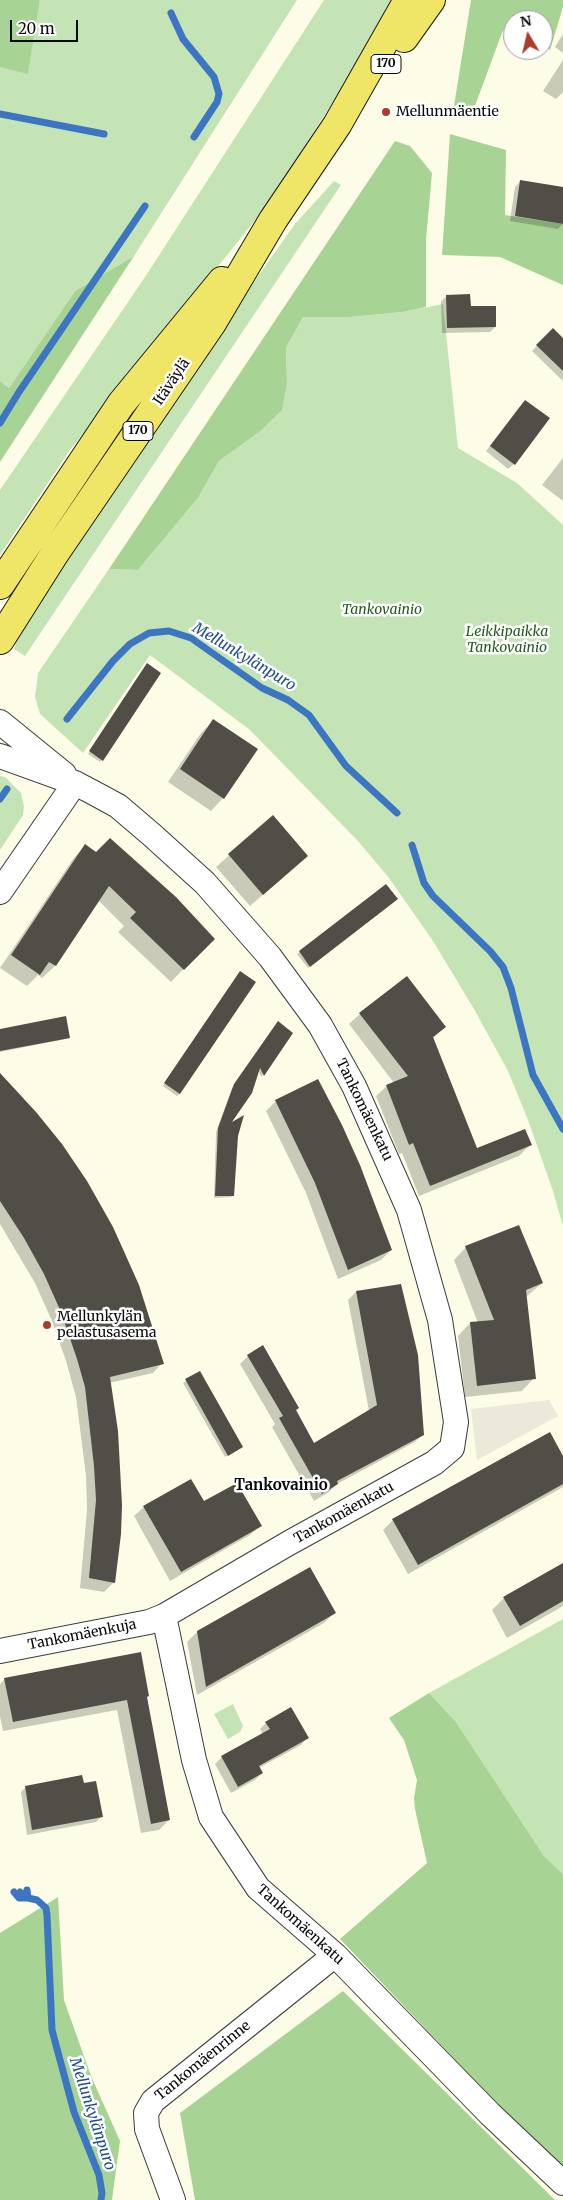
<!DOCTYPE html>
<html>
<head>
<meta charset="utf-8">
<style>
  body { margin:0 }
  #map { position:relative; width:563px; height:2200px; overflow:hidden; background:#fdfde7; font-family:Merriweather,serif }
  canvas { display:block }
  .north { position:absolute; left:503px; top:10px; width:50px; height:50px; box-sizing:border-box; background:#fff; border:1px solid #9d9d9d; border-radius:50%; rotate:351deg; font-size:14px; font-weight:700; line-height:20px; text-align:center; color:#090909 }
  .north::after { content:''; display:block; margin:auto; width:18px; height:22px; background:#ae3c2c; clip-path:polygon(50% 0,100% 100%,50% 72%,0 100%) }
  .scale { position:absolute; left:10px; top:20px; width:68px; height:22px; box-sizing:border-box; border:2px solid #090909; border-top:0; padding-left:6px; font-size:15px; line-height:18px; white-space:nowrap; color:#090909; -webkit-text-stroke:4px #fff; paint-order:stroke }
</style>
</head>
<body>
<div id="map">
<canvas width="563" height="2200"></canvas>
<div class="north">N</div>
<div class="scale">20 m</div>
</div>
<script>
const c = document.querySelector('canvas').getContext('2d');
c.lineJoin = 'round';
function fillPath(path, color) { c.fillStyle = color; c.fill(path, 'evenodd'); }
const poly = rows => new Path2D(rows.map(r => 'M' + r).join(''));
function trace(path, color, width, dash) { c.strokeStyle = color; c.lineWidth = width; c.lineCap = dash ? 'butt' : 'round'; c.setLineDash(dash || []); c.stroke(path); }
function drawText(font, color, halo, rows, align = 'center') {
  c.font = font + ' Merriweather,serif'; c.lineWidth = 5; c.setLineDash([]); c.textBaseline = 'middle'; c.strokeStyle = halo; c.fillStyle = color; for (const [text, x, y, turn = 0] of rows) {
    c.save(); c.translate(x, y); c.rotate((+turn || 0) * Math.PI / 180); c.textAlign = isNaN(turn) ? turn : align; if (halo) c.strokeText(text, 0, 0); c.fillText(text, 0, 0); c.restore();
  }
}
fillPath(poly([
  [40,0,297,0,134,256,75,291,9,388,0,381,0,67,28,73],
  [324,0,397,0,269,203,70,450,0,555,0,490,145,277],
  [334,181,341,185,25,656,14,649,22,626,229,317,295,224],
  [443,304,458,448,517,483,563,525,563,1226,553,1191,528,1120,508,1071,474,1009,433,941,389,878,358,841,250,730,150,655,83,753,40,714,35,697,38,673,109,569,138,570,198,498,219,461,258,433,287,382,286,348,303,317,350,317,403,312],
  [0,776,5,777,21,793,24,807,23,815,0,850],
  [563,1619,563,1874,544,1856,456,1722,429,1693],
  [233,1704,243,1726,240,1732,228,1739,214,1714]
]), '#c5e4b5');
fillPath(poly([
  [0,0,40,0,28,74,0,67],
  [471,0,563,0,563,7,550,50,543,47,543,20,513,20,513,34,503,30,472,114,453,112],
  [450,134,506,150,505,215,563,224,563,285,500,257,442,255],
  [395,141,410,146,432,173,426,240,426,307,403,312,350,317,303,317,286,348,287,382,282,410,258,433,219,461,198,498,138,570,109,569],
  [134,256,0,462,0,381,9,388,75,291],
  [429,1693,456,1722,544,1856,563,1874,563,2167,505,2112,340,1939,427,1863,415,1809,414,1798,417,1780,404,1740,389,1718],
  [58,1897,64,2000,91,2076,120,2141,112,2200,0,2200,0,1933],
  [343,1991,555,2200,195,2200,180,2113]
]), '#a7d495');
fillPath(poly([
  [549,1400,558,1416,477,1460,471,1409]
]), '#ebe9d9');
fillPath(poly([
  [563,34,563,53,555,47],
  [563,60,563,92,556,99,543,91],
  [521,181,563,188,563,224,558,229,510,221,515,187],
  [447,296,469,307,495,327,490,332,442,333,441,301],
  [553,329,563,339,563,381,532,351],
  [520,406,514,464,508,469,486,451],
  [563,458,563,501,542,485],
  [145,667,102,760,100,762,88,754],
  [213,721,223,798,211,811,168,782,201,733],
  [273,816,307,856,250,906,216,867],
  [85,846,213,938,171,982,118,932,124,926,98,900,55,966,42,978,38,975,27,986,0,968,73,859],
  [386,886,394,901,308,968,297,954],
  [238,975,180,1093,177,1096,163,1086],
  [360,1014,445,1027,432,1039,476,1150,530,1145,519,1156,419,1196,402,1153,399,1154,376,1096,387,1086,394,1083,349,1024],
  [276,1025,292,1034,261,1077,258,1070,228,1125,236,1136,233,1195,231,1197,214,1198,216,1132,232,1088],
  [0,1030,68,1037,66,1039,0,1052],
  [0,1091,86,1182,124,1251,151,1323,162,1363,153,1373,109,1383,114,1582,104,1592,80,1588,87,1510,86,1476,76,1397,66,1361,52,1321,35,1283,0,1224],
  [276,1101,391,1250,381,1260,338,1279,306,1193,266,1111],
  [466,1247,542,1283,526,1297,534,1378,522,1391,465,1397,458,1336,470,1323,478,1323,454,1260],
  [400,1285,423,1434,415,1442,337,1484,329,1492,314,1501,272,1427,275,1424,240,1364,248,1356,295,1411,314,1444,369,1411,348,1300,356,1292],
  [200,1373,242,1447,225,1457,183,1383],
  [563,1458,563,1487,408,1574,383,1530,393,1520],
  [203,1503,260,1526,250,1535,170,1581,134,1516,144,1507],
  [563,1564,563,1606,507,1638,492,1610,504,1598],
  [334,1613,324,1623,197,1695,187,1642,197,1632],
  [5,1679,146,1698,169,1820,159,1830,141,1833,117,1710,3,1731,0,1716,0,1684],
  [266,1723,307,1738,301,1745,259,1768,262,1773,255,1780,231,1793,215,1764,222,1757,263,1734,260,1729],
  [83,1785,102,1816,96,1822,27,1835,21,1792,26,1787]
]), '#0003');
trace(poly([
  [171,13,183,39,214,77,219,94,217,102,194,137],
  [0,114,104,134],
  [0,423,19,392,145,206],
  [67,719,113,661,130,644,149,633,169,631,191,638,262,688,288,700,309,715,346,766,397,813],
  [0,799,7,789],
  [412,845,424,883,433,896,490,951,503,967,511,988,533,1075,563,1129],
  [14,1892,19,1898,28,1898,27,1890],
  [20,1892,28,1898,37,1900,46,1908,47,1915,52,2030,74,2112,99,2175,102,2193,101,2200]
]), '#3c76c3', 7);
fillPath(poly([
  [520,180,563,187,563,224,515,216],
  [470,294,471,306,496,306,496,327,447,328,446,295],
  [553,328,563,338,563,371,536,345],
  [525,400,550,418,515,465,490,446],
  [147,663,161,673,103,761,89,751],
  [213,719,258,749,224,799,180,769],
  [273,815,308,856,263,895,228,854],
  [110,838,176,897,215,939,184,970,130,918,136,912,109,886,56,966,49,962,40,975,11,955,85,844,96,852],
  [386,884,398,899,310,967,299,951],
  [240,971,256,982,180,1094,164,1083],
  [407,976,446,1027,433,1037,477,1148,525,1129,532,1145,430,1186,413,1143,409,1145,386,1085,408,1076,359,1013],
  [66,1016,70,1038,0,1051,0,1029],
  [278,1021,293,1033,264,1076,260,1068,252,1093,232,1122,244,1115,238,1136,234,1196,215,1196,218,1128,234,1084],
  [0,1073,36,1112,62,1144,87,1181,113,1227,139,1285,164,1364,110,1377,118,1431,122,1505,121,1534,115,1583,89,1578,96,1500,94,1466,85,1387,77,1359,61,1312,44,1274,24,1238,0,1201],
  [318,1079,342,1125,360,1165,392,1250,348,1270,315,1183,275,1100],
  [519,1225,543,1283,526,1290,536,1379,477,1386,470,1322,494,1320,465,1246],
  [401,1284,418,1355,424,1435,337,1481,338,1484,322,1494,279,1418,283,1416,247,1355,263,1345,299,1408,296,1410,314,1443,377,1405,356,1291],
  [200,1371,243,1447,228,1456,185,1379],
  [550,1432,563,1456,563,1484,418,1565,392,1519],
  [191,1479,204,1501,237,1483,262,1526,181,1572,143,1506],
  [563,1563,563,1601,520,1626,503,1597],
  [310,1567,336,1613,206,1687,197,1631],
  [141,1652,149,1696,147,1697,170,1820,151,1824,127,1700,13,1722,4,1678],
  [291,1707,309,1738,259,1766,263,1773,238,1787,221,1756,270,1729,265,1722],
  [82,1775,84,1783,96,1781,103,1817,32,1830,25,1786]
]), '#514d47');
const minor = poly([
  [0,722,64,774],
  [0,756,75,783,94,793,118,806,152,835,205,883,270,957,320,1025,354,1086,409,1210,440,1320,456,1422,452,1448,434,1463,289,1543,164,1616,149,1622,0,1651],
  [0,892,75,783],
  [164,1616,194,1760,211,1817,258,1888,335,1955,490,2114,563,2183],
  [173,2200,147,2129,146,2113,153,2101,335,1955]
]);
const primary = poly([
  [404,38,431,0],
  [0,585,121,404,222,281],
  [0,640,55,553,212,323,273,220,337,125,408,0]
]);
trace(minor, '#3c3c3c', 26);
trace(primary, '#1a1a1a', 30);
trace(minor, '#fff', 24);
trace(primary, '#efe566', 28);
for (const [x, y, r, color] of [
  [386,112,5,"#ae3c2c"],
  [47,1325,5,"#ae3c2c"]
]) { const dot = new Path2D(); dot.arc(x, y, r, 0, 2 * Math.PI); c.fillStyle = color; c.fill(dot); trace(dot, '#fff', 2); }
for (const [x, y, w] of [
  [386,64,30],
  [138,431,30]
]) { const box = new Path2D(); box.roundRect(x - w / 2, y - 9.5, w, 19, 4); c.fillStyle = '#fff'; c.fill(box); trace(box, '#090909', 1); }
drawText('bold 12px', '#090909', null, [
  ["170",386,64],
  ["170",138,431]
]);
drawText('14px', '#090909', '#fff', [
  ["Mellunmäentie",396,112],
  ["Mellunkylän",57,1317],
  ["pelastusasema",57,1333]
], 'left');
drawText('14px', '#090909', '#fff', [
  ["Itäväylä",172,382,-56],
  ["Tankomäenkatu",364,1110,64],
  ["Tankomäenkatu",344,1513,-29],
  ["Tankomäenkuja",82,1635,-11],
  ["Tankomäenkatu",300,1925,42],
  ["Tankomäenrinne",203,2061,-39]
]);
drawText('italic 14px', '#225b20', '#fff', [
  ["Tankovainio",382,610],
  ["Leikkipaikka",507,632],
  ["Tankovainio",507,648]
]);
drawText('italic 15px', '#1d4b91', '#fff', [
  ["Mellunkylänpuro",244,657,31],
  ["Mellunkylänpuro",92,2114,72]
]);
drawText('bold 15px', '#090909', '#fff', [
  ["Tankovainio",281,1486]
]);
</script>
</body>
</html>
